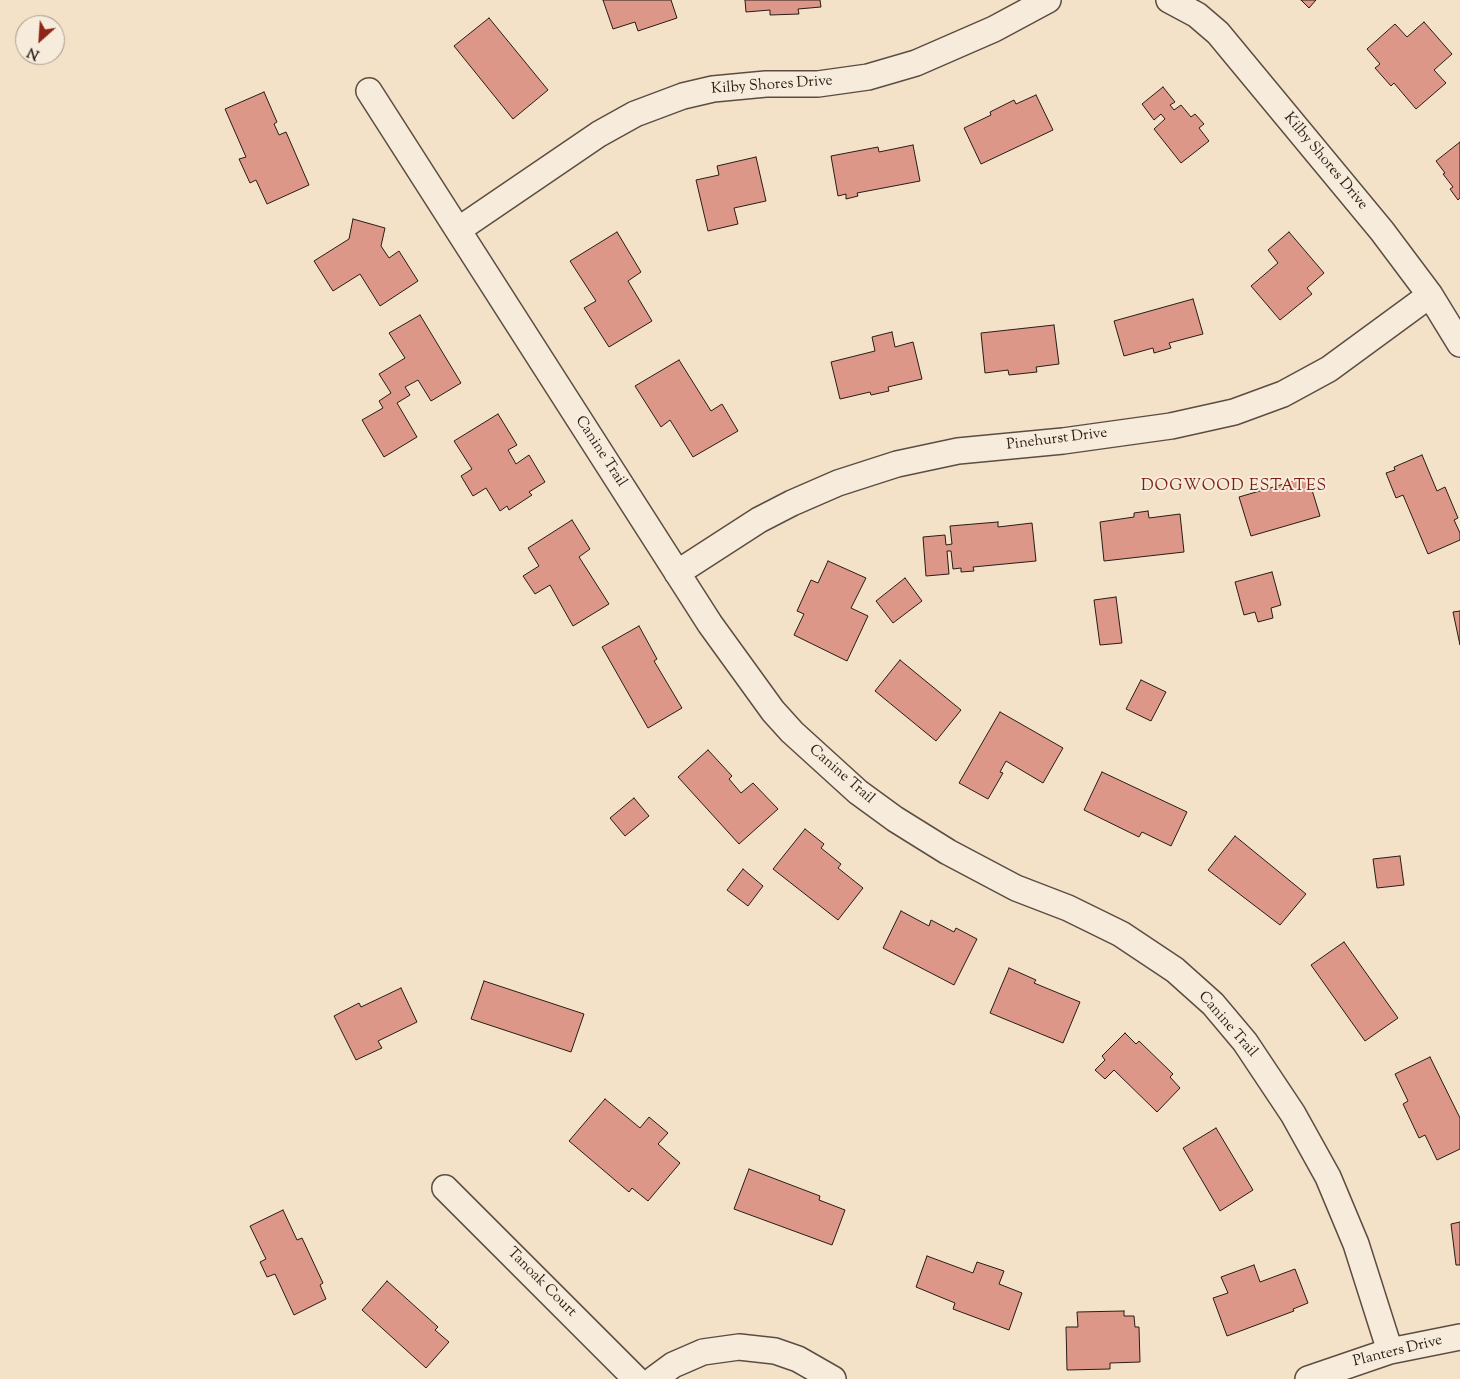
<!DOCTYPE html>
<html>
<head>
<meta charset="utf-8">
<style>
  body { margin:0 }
  #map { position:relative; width:1460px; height:1379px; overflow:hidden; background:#f3e1c8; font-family:"Sorts Mill Goudy",serif }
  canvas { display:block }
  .north { position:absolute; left:15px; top:15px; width:50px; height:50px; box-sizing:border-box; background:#f7ecdb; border:1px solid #a4998c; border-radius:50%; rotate:206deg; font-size:14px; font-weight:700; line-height:20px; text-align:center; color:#281c16 }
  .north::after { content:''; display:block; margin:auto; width:18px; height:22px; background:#8f2418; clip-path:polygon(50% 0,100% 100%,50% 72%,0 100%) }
</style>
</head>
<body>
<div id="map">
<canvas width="1460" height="1379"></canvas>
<div class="north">N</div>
</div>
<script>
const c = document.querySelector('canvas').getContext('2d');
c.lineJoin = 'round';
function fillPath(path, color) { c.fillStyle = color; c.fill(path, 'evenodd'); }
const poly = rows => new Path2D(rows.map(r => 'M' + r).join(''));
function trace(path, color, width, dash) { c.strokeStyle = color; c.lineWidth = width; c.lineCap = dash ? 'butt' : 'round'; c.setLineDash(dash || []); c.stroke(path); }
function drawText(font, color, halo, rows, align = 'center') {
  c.font = font + ' "Sorts Mill Goudy",serif'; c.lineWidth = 4; c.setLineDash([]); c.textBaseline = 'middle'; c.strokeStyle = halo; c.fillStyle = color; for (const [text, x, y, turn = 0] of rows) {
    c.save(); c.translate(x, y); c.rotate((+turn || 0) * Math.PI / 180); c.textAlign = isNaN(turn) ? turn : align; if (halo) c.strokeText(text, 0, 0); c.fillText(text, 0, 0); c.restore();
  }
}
const building = poly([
  [603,0,671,0,677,18,638,31,635,22,613,29,603,0],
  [745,0,820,0,821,7,798,9,799,14,770,15,770,10,746,12,745,0],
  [1301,0,1316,0,1309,8,1301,0],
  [489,18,548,90,513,119,454,46,489,18],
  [1424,22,1452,54,1434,70,1446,83,1416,109,1394,83,1391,86,1375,68,1380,64,1367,49,1395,24,1407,37,1424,22],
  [1163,87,1175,102,1170,105,1174,110,1181,105,1191,117,1195,114,1204,124,1199,128,1209,141,1181,163,1154,129,1165,119,1161,114,1154,120,1142,104,1163,87],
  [264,92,277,122,274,124,279,135,286,132,309,185,267,204,256,180,250,183,239,159,246,157,225,109,264,92],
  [1036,95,1053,130,981,164,964,128,991,115,990,112,1014,100,1016,104,1036,95],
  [1460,142,1460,198,1458,200,1450,189,1453,187,1443,174,1445,173,1436,161,1460,142],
  [913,145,920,181,857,193,858,196,846,199,846,194,838,196,831,156,878,147,879,152,913,145],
  [756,157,766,201,734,208,738,224,708,231,696,180,719,175,717,166,756,157],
  [353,219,385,228,381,246,389,258,399,251,418,281,380,306,360,274,333,291,314,261,349,239,353,219],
  [617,232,641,272,628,281,652,321,609,347,584,308,596,301,570,261,617,232],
  [1289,232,1324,273,1307,288,1312,294,1280,320,1251,286,1278,263,1268,250,1289,232],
  [1193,299,1203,334,1169,343,1171,348,1154,353,1153,348,1124,356,1114,321,1193,299],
  [420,315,461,383,431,401,418,380,405,387,410,395,397,403,417,437,384,457,362,420,383,408,379,401,391,393,379,374,405,358,389,333,420,315],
  [1054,325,1059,364,1036,367,1037,372,1009,375,1008,370,985,373,981,333,1054,325],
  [892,332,895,347,913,342,922,379,888,387,889,391,871,395,870,392,840,399,831,362,875,351,872,337,892,332],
  [679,360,711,411,722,404,738,431,693,457,670,420,661,427,635,386,679,360],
  [498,414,517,445,508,450,516,464,529,455,545,482,529,492,532,495,509,510,507,506,500,511,486,488,473,496,461,476,472,469,454,441,498,414],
  [1422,455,1437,491,1445,487,1458,518,1454,520,1460,533,1460,540,1428,554,1403,495,1396,498,1386,473,1395,470,1394,467,1422,455],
  [1308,477,1320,516,1251,536,1239,497,1308,477],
  [1148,511,1149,518,1180,514,1184,552,1104,561,1100,522,1134,517,1134,513,1148,511],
  [572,520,590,549,579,557,609,604,573,626,550,585,535,594,523,576,539,566,528,548,572,520],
  [998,522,998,527,1032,523,1036,561,973,567,974,571,961,572,961,568,953,569,951,551,947,551,949,574,926,576,923,537,945,535,946,545,952,544,950,526,998,522],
  [828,561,866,578,851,608,868,616,847,661,794,635,804,614,797,611,811,580,818,583,828,561],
  [1272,572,1281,605,1271,608,1273,618,1258,622,1255,612,1244,615,1235,582,1272,572],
  [905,578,922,601,893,623,876,601,905,578],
  [1116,597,1122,643,1100,645,1094,600,1116,597],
  [1460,611,1460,645,1453,612,1460,611],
  [639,626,657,659,654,661,682,708,648,728,602,647,639,626],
  [900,660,961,710,936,741,875,691,900,660],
  [1141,680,1166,692,1151,721,1126,709,1141,680],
  [1000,712,1063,748,1043,783,1006,761,1000,772,1003,773,988,799,959,783,1000,712],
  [708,750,732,776,729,779,741,793,753,783,778,809,739,844,678,777,708,750],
  [1102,772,1187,812,1171,846,1142,832,1139,837,1084,810,1102,772],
  [634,798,649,816,625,836,610,818,634,798],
  [805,829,824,844,821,848,841,864,838,868,863,888,838,920,773,869,805,829],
  [1235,836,1306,894,1280,925,1208,870,1235,836],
  [1400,856,1404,885,1377,888,1373,859,1400,856],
  [743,869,763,886,748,906,727,890,743,869],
  [901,911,929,926,931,920,954,932,956,928,977,939,954,985,883,948,901,911],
  [1344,942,1398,1018,1365,1041,1311,965,1344,942],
  [1009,968,1036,980,1034,983,1080,1002,1063,1043,990,1013,1009,968],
  [484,981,584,1014,571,1052,471,1019,484,981],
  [401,988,417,1022,378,1041,382,1048,356,1060,334,1016,359,1003,361,1007,401,988],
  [1125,1033,1136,1044,1139,1041,1173,1074,1170,1077,1180,1088,1157,1112,1114,1070,1105,1079,1095,1070,1105,1060,1102,1056,1125,1033],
  [1430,1057,1460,1118,1460,1149,1437,1160,1425,1135,1419,1138,1403,1104,1408,1101,1395,1074,1430,1057],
  [605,1099,640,1128,649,1117,668,1133,658,1144,680,1163,648,1201,632,1188,629,1192,569,1141,605,1099],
  [1216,1128,1253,1190,1220,1211,1183,1148,1216,1128],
  [749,1169,820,1196,819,1200,845,1210,832,1245,734,1209,749,1169],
  [283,1210,297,1240,302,1238,323,1283,320,1285,326,1299,294,1315,275,1274,267,1277,260,1262,266,1259,250,1226,283,1210],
  [1460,1222,1460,1265,1456,1265,1451,1224,1460,1222],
  [927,1256,973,1273,977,1262,1004,1271,999,1284,1022,1293,1009,1330,953,1309,955,1303,916,1287,927,1256],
  [1254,1265,1260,1282,1295,1269,1308,1303,1293,1309,1294,1311,1227,1336,1213,1298,1228,1293,1221,1277,1254,1265],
  [387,1281,438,1327,435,1330,449,1342,426,1368,362,1310,387,1281],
  [1124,1311,1124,1316,1134,1316,1135,1327,1139,1327,1140,1362,1110,1363,1110,1369,1067,1370,1066,1327,1078,1327,1077,1312,1124,1311]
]);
fillPath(building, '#dd9788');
trace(building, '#281c16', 1);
const minor = poly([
  [1169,0,1197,15,1218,33,1382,231,1430,295,1460,344],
  [369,91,710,624,773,711,792,732,858,792,895,819,948,852,1016,888,1068,908,1121,934,1175,970,1213,1004,1245,1042,1293,1114,1328,1177,1356,1244,1390,1351],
  [458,230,599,134,635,114,683,96,713,89,766,84,818,84,868,77,916,63,994,29,1048,0],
  [677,573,759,520,792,503,838,483,897,464,958,451,1063,441,1171,426,1234,412,1283,394,1329,369,1430,295],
  [445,1188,636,1379],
  [654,1379,673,1365,703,1352,739,1347,775,1351,798,1359,833,1379],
  [1308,1379,1390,1351,1460,1337]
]);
trace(minor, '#5b4d42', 28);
trace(minor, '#f7ecdb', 25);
drawText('15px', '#281c16', '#f7ecdb', [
  ["Kilby Shores Drive",772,86,-4],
  ["Kilby Shores Drive",1325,162,50],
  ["Pinehurst Drive",1057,440,-7],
  ["Canine Trail",600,452,57],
  ["Canine Trail",841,775,41],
  ["Canine Trail",1227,1025,49],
  ["Tanoak Court",541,1283,45],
  ["Planters Drive",1398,1352,-14]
]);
c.letterSpacing = '1px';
drawText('16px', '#7a1f14', '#f7ecdb', [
  ["DOGWOOD ESTATES",1234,487]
]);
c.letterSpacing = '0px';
</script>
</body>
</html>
